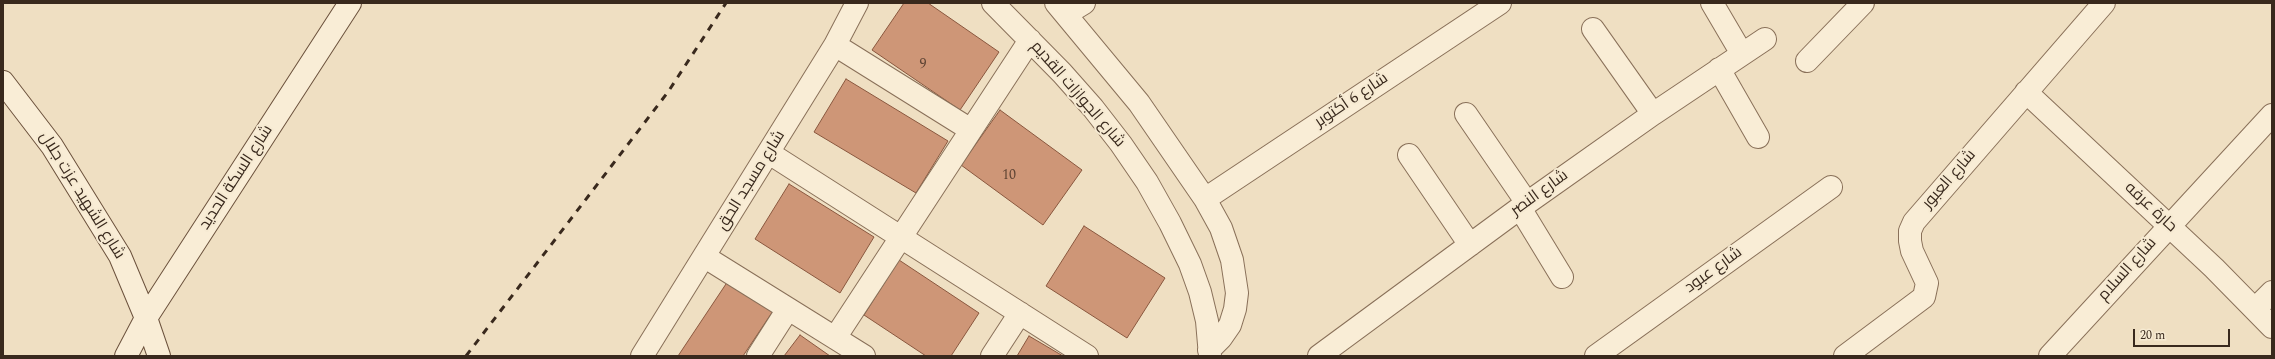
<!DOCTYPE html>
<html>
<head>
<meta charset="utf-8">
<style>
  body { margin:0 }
  #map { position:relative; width:2275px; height:359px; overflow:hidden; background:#efdfc2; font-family:Spectral,serif }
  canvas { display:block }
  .frame { position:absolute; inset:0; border:4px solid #39291d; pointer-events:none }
  .scale { position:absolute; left:2133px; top:329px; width:97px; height:18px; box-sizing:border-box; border:2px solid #39291d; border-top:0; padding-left:5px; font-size:12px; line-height:14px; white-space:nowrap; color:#39291d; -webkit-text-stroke:3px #f6ead2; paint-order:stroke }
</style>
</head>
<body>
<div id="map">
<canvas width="2275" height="359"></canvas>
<div class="frame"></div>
<div class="scale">20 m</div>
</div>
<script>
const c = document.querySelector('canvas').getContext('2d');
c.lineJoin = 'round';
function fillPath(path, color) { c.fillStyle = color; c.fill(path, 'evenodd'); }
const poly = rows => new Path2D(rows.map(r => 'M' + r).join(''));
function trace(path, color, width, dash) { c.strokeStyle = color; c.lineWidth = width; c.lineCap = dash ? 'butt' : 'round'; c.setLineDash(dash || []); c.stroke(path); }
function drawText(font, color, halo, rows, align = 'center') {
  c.font = font + ' Spectral,Cairo,serif'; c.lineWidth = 4; c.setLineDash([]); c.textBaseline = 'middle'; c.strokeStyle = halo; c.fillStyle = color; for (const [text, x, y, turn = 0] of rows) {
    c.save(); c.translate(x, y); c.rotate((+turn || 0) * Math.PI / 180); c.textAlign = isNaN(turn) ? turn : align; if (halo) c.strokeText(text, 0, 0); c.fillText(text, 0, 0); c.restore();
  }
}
const building = poly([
  [904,3,928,3,999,52,960,110,872,50,904,3],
  [846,79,948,141,916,193,814,132,846,79],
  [1000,110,1082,170,1043,225,961,165,1000,110],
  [789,184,874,237,840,293,755,239,789,184],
  [1084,226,1165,278,1127,338,1046,286,1084,226],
  [899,260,979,313,951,356,926,356,864,315,899,260],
  [728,281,773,311,743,356,678,356,728,281],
  [800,335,830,356,784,356,800,335],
  [1029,336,1063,356,1017,356,1029,336]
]);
fillPath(building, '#ce9677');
trace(building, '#89573e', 1);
const street = poly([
  [993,3,1062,73,1093,108,1121,144,1147,182,1170,223,1190,264,1200,292,1207,321,1210,356],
  [1056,3,1139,103,1205,199,1221,228,1232,260,1237,293,1235,309,1230,325,1221,338,1209,350],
  [1712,3,1742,54],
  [1066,14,1084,3],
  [1593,29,1653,114],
  [835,45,971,130],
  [1807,61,1863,3],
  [1719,69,1758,137],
  [2026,92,2214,268,2272,327],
  [1466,114,1527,203],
  [769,153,1087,356],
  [1409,155,1470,245],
  [1205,199,1500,3],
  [1520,208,1562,277],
  [705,257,864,356],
  [2256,308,2272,292],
  [835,338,1030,40],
  [642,356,835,45,857,3],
  [758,356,788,309],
  [992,356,1020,313],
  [1319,356,1520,208,1653,114,1765,39],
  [1596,356,1831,187],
  [1845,356,1924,297,1927,283,1912,251,1910,241,1910,231,1914,222,2104,3],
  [2050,356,2272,115]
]);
const secondary = poly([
  [3,82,52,146,120,256,146,318,159,356],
  [126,356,146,318,350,3]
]);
trace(street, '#897059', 24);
trace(secondary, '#6b513c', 24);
trace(street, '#f9edd6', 22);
trace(secondary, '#f9edd6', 22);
trace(poly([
  [466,356,668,92,726,3]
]), '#39291d', 3, [7, 7]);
drawText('14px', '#5e4434', null, [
  ["9",923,65],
  ["10",1009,176]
]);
drawText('16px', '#39291d', '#f6ead2', [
  ["شارع الجوازات القديم",1077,95,49],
  ["شارع 6 أكتوبر",1352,101,-34],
  ["شارع السكة الحديد",237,178,-57],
  ["شارع العبور",1950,180,-49],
  ["شارع مسجد الحق",752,181,-58],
  ["شارع النصر",1540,194,-36],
  ["شارع الشهيد عزت جلال",81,196,58],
  ["حارة عرفه",2150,208,43],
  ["شارع السلام",2128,270,-48],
  ["شارع عبود",1714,271,-36]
]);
</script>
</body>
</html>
